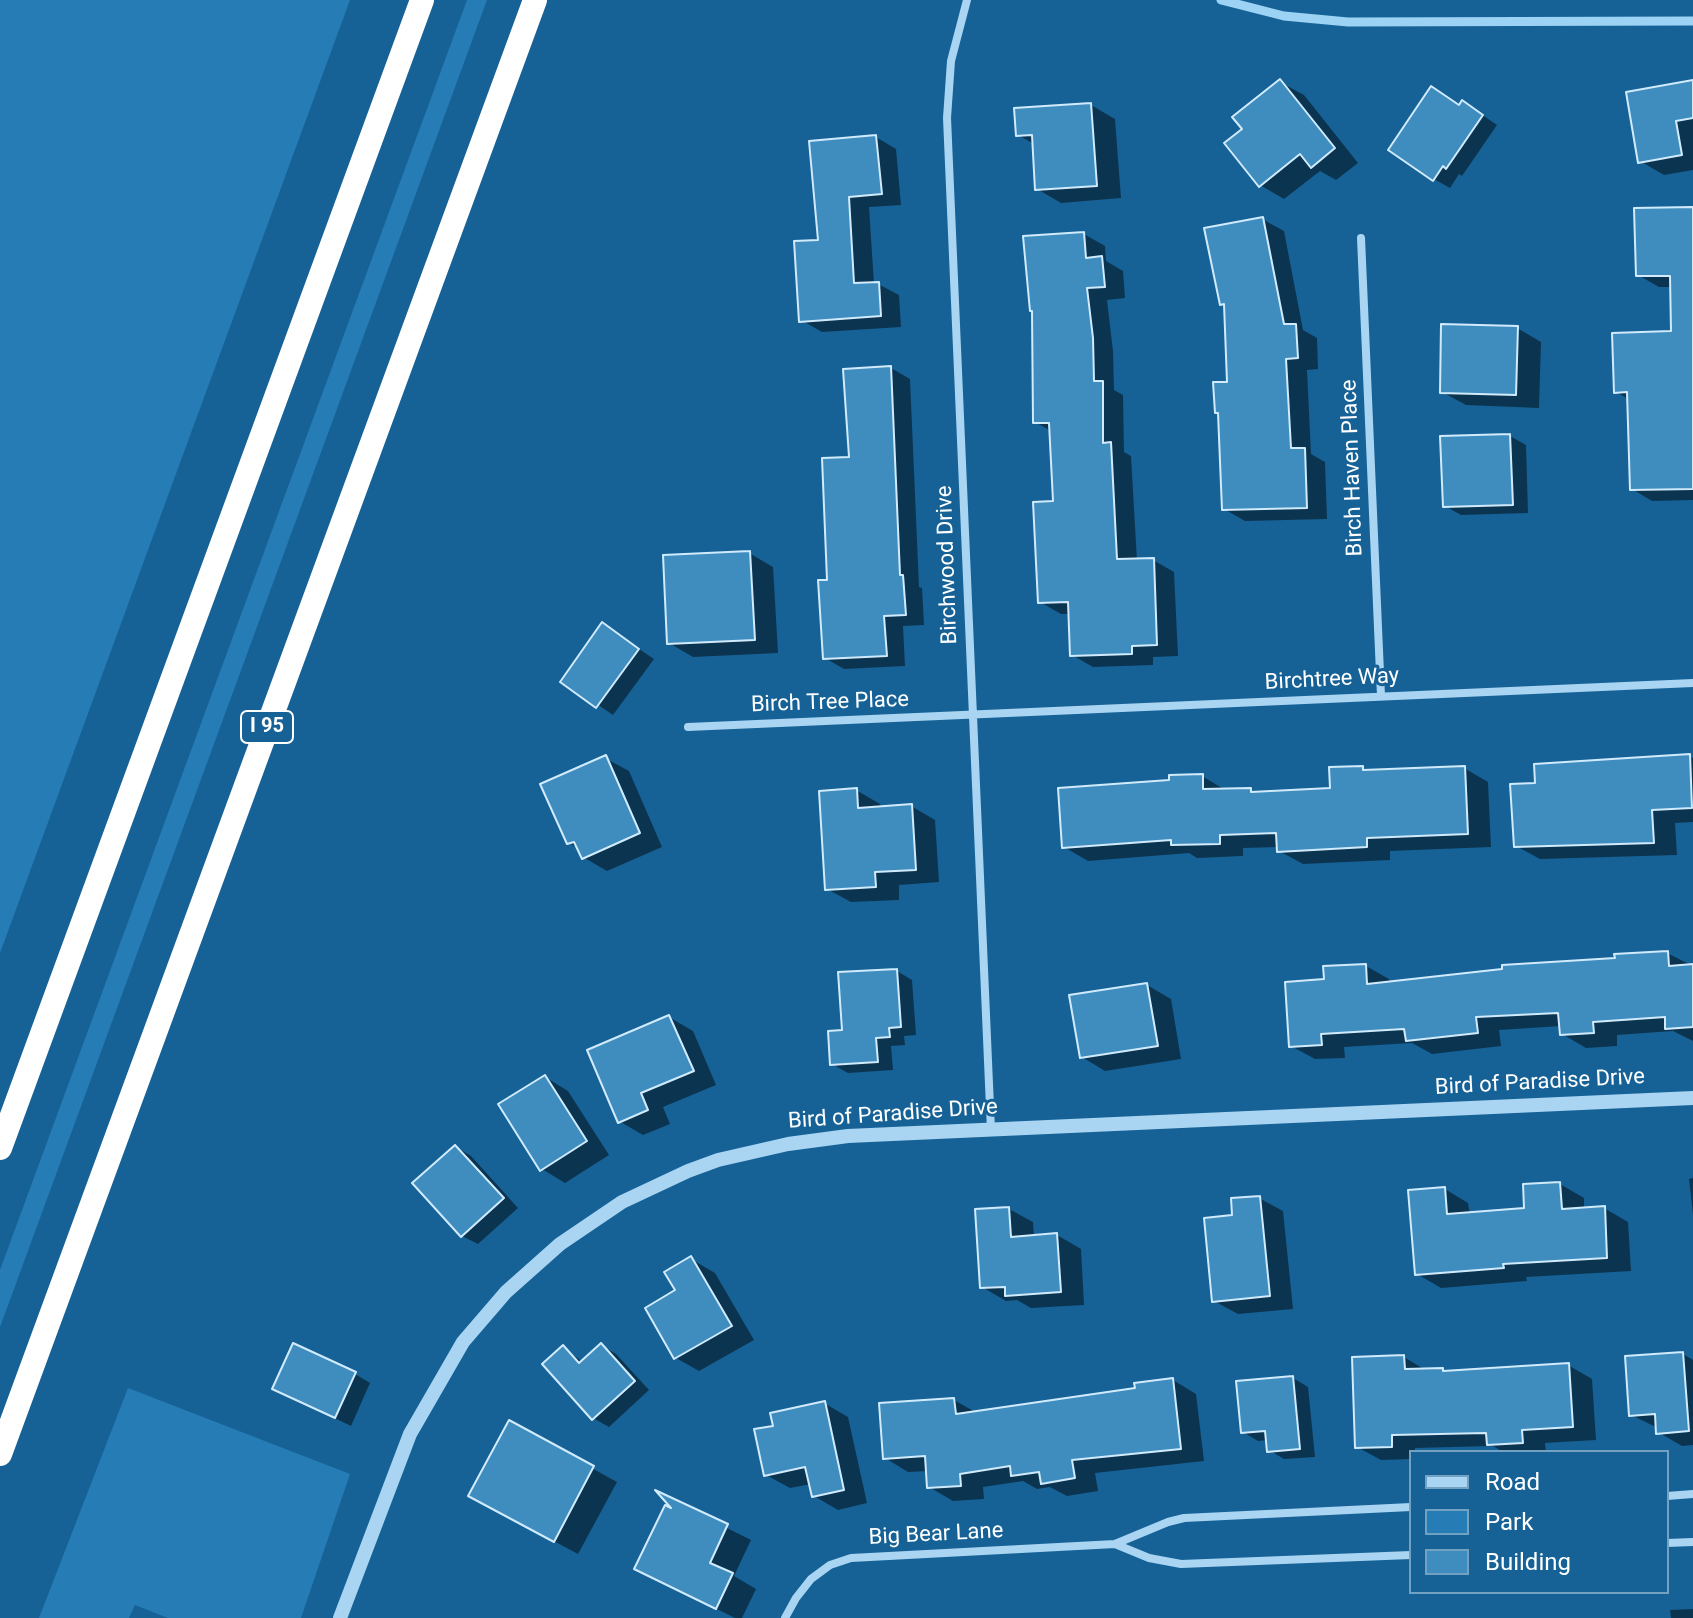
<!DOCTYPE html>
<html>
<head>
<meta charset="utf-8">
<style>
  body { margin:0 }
  #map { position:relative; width:1693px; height:1618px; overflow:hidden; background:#166297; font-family:Roboto,sans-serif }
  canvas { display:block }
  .legend { position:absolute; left:1409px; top:1450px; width:260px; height:144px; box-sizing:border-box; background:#166297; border:2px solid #73a1c1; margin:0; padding:10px 14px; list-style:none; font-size:24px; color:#fff }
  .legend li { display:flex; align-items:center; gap:16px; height:40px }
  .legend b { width:40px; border:2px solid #73a1c1 }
</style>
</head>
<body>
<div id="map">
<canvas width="1693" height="1618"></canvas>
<ul class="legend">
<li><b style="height:10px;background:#a9d5f2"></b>Road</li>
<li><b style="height:22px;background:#267cb4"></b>Park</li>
<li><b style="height:22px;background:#3f8cbf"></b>Building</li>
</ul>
</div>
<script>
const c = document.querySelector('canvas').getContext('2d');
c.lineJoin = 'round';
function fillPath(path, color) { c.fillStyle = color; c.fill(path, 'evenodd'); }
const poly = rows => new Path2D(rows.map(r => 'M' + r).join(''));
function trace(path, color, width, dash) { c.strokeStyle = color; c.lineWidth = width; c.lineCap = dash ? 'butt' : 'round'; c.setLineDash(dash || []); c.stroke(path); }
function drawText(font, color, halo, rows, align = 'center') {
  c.font = font + ' Roboto,sans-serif'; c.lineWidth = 6; c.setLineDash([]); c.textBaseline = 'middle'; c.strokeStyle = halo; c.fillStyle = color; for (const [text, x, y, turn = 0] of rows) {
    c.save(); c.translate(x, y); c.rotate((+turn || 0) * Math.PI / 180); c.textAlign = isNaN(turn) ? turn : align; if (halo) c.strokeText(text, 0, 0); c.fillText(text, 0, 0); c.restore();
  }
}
fillPath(poly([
  [0,0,350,0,0,953],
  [467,0,487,0,0,1327,0,1270],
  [128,1388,350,1474,301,1618,168,1618,135,1605,129,1618,39,1618]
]), '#267cb4');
fillPath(poly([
  [1280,82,1304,95,1358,163,1336,180,1320,171,1284,199,1260,185,1244,130],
  [1693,82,1693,170,1664,175,1640,161],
  [1091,105,1115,119,1121,198,1061,203,1037,189,1034,144,1018,135],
  [1460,106,1478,112,1497,125,1462,176,1459,174,1450,188,1434,179],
  [876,137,896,149,901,205,869,207,874,284,878,284,899,295,901,327,822,332,801,320,820,242],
  [1693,209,1693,500,1652,501,1632,489,1630,400,1616,392,1673,333,1672,287,1659,287,1638,275],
  [1262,219,1284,231,1303,330,1317,338,1318,369,1307,370,1311,454,1325,462,1327,519,1245,521,1224,509,1229,384,1226,306,1222,304],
  [1084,234,1105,246,1106,261,1123,271,1125,298,1107,300,1113,351,1114,390,1123,395,1124,452,1131,456,1137,561,1153,560,1174,572,1178,656,1153,657,1153,665,1093,667,1072,655,1070,614,1061,614,1040,602,1055,503,1051,431,1035,422],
  [1517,328,1541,342,1539,408,1466,405,1442,392],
  [891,368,910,379,919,587,922,588,924,625,903,626,905,666,844,669,825,658,829,582,851,459],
  [1510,436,1526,445,1528,513,1461,515,1445,506],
  [749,553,773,567,778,653,693,657,669,643],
  [602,624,654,659,613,715,563,681],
  [1689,756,1693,758,1693,822,1675,823,1677,855,1540,859,1516,846,1537,785],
  [605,758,629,771,662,847,607,871,583,857,580,849,569,843],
  [1362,768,1368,771,1464,768,1488,782,1491,847,1390,851,1390,860,1303,864,1279,851,1279,847,1243,848,1243,856,1197,858,1189,853,1088,861,1064,847,1171,781,1202,776,1227,791,1251,790,1256,793,1332,790],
  [856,790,880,804,881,808,911,806,935,820,939,882,899,885,899,900,851,902,827,889],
  [1667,953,1693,966,1693,1041,1673,1031,1617,1035,1617,1046,1586,1048,1562,1034,1561,1026,1499,1030,1501,1046,1432,1054,1412,1043,1344,1047,1345,1058,1315,1059,1291,1046,1326,981,1366,966,1389,979,1390,984],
  [897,971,912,980,916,1035,904,1036,905,1045,891,1046,893,1070,848,1073,832,1064,844,1032],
  [1147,985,1171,999,1181,1059,1105,1071,1082,1057],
  [669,1017,693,1031,716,1085,663,1107,670,1124,643,1135,619,1121],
  [545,1077,568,1091,609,1155,565,1183,542,1169],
  [456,1147,471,1156,518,1208,478,1244,462,1236],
  [1693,1178,1693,1215,1689,1179],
  [1560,1184,1584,1198,1584,1209,1604,1208,1628,1222,1631,1271,1526,1277,1527,1281,1441,1288,1417,1274,1445,1189,1468,1203,1470,1215,1526,1210],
  [1259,1198,1283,1211,1293,1309,1238,1314,1214,1301,1235,1217],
  [1009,1209,1033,1222,1034,1237,1057,1235,1081,1249,1084,1305,1031,1308,1017,1300,1006,1301,982,1287],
  [691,1259,715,1273,754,1340,699,1371,676,1358,678,1291],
  [601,1345,616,1354,649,1390,609,1427,593,1418,563,1348,583,1362],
  [1683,1354,1693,1360,1693,1445,1682,1446,1658,1432,1658,1428,1631,1415],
  [1404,1357,1427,1371,1442,1370,1447,1373,1568,1365,1592,1379,1596,1440,1545,1443,1546,1452,1503,1452,1493,1446,1415,1448,1415,1452,1411,1452,1411,1459,1381,1460,1357,1447],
  [355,1374,370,1383,351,1426,274,1389],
  [1293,1378,1308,1387,1315,1457,1284,1459,1269,1450,1268,1440,1258,1441,1243,1432],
  [1173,1380,1196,1394,1204,1461,1095,1473,1098,1491,1067,1496,1050,1487,1037,1489,1023,1481,983,1487,984,1499,953,1501,929,1487,928,1471,908,1472,885,1458,954,1400,977,1413,1137,1390],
  [824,1403,848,1417,867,1503,838,1510,814,1496,811,1484,790,1488,766,1475,775,1427],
  [510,1423,617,1482,578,1554,494,1509],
  [663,1496,751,1540,734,1576,756,1589,742,1618,735,1618,636,1569,679,1515],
  [1693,1609,1693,1618,1671,1618,1670,1610]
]), '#0007');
trace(poly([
  [1221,0,1284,16,1348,22,1693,21]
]), '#9cd2f4', 9);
const building = poly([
  [1280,79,1335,148,1311,168,1300,154,1259,187,1224,143,1242,129,1232,117,1280,79],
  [1693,80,1693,118,1676,121,1682,155,1638,163,1626,92,1693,80],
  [1431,86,1459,105,1462,100,1483,115,1446,169,1443,166,1433,181,1388,150,1431,86],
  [1091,103,1097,186,1035,190,1032,135,1016,136,1014,108,1091,103],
  [876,135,882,194,849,197,854,283,879,282,881,316,799,322,794,241,818,240,809,141,876,135],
  [1693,207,1693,489,1630,490,1627,392,1614,393,1612,333,1671,331,1670,276,1636,276,1634,208,1693,207],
  [1263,217,1284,324,1296,324,1298,358,1286,359,1291,448,1305,448,1307,508,1222,510,1218,413,1215,413,1213,382,1227,382,1224,304,1220,305,1204,228,1263,217],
  [1084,232,1086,258,1102,256,1105,287,1087,288,1093,338,1094,381,1103,381,1103,443,1111,442,1117,559,1154,558,1157,645,1132,646,1132,654,1070,656,1068,602,1038,603,1033,502,1053,501,1049,423,1033,423,1032,311,1030,311,1023,236,1084,232],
  [1441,324,1518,326,1516,395,1440,393,1441,324],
  [891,366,900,575,903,575,906,615,884,616,887,656,823,659,818,580,827,580,822,458,849,457,843,369,891,366],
  [1510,434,1513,505,1443,507,1440,436,1510,434],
  [750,551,755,640,667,644,663,555,750,551],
  [602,622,639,649,596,708,560,682,602,622],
  [1690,754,1692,808,1652,810,1654,843,1514,847,1510,784,1535,783,1534,764,1690,754],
  [606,755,640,833,582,859,574,842,567,844,540,784,606,755],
  [1363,766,1363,770,1465,766,1468,834,1367,838,1367,847,1277,852,1276,833,1220,835,1220,844,1171,845,1171,840,1062,848,1058,788,1169,780,1169,775,1203,774,1203,789,1251,788,1251,792,1330,788,1329,767,1363,766],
  [857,788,858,808,912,804,916,870,875,872,876,887,825,890,819,791,857,788],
  [1668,951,1669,966,1693,964,1693,1027,1665,1029,1665,1017,1593,1022,1594,1033,1560,1035,1558,1013,1476,1017,1478,1033,1406,1041,1404,1029,1321,1034,1322,1045,1289,1047,1285,982,1324,979,1323,966,1366,964,1367,984,1502,969,1502,965,1615,958,1614,954,1668,951],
  [897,969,901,1027,889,1028,890,1037,876,1038,878,1062,830,1065,828,1031,842,1030,838,972,897,969],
  [1147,983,1158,1046,1080,1058,1069,995,1147,983],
  [669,1015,694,1071,641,1093,648,1110,618,1123,587,1050,669,1015],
  [545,1075,587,1141,540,1171,498,1104,545,1075],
  [455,1145,504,1198,461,1237,412,1183,455,1145],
  [1560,1182,1562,1209,1605,1206,1607,1258,1503,1264,1504,1268,1415,1275,1408,1190,1445,1187,1447,1214,1524,1208,1523,1184,1560,1182],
  [1260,1196,1270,1296,1212,1302,1204,1218,1232,1215,1231,1198,1260,1196],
  [1009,1207,1011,1237,1057,1233,1061,1292,1005,1296,1005,1287,980,1288,975,1209,1009,1207],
  [691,1256,732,1326,674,1359,645,1308,675,1290,664,1272,691,1256],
  [293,1343,356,1372,335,1418,272,1389,293,1343],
  [601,1343,635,1381,592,1420,542,1364,563,1345,579,1363,601,1343],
  [1683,1352,1689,1431,1656,1434,1655,1414,1629,1416,1625,1356,1683,1352],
  [1404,1355,1405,1369,1443,1368,1443,1371,1569,1363,1573,1427,1522,1430,1523,1443,1487,1445,1486,1433,1392,1435,1392,1447,1355,1448,1352,1357,1404,1355],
  [1293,1376,1300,1449,1267,1452,1265,1431,1241,1433,1236,1381,1293,1376],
  [1173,1378,1181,1449,1072,1460,1075,1478,1041,1484,1039,1472,1011,1476,1010,1466,960,1474,961,1486,927,1488,925,1456,883,1459,879,1403,954,1398,956,1414,1135,1388,1134,1383,1173,1378],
  [825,1401,844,1490,812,1497,805,1467,764,1476,754,1429,773,1426,770,1413,825,1401],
  [509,1420,594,1466,554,1542,468,1496,509,1420],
  [655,1490,728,1524,710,1563,733,1573,716,1609,634,1569,665,1505,671,1508,655,1490]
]);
fillPath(building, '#3f8cbf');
trace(building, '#d1ebfc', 2);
trace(poly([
  [967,0,951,61,947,118,991,1130],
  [1361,238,1381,696],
  [688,727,1693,683],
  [1667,1496,1693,1494],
  [1667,1543,1693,1542],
  [1115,1544,1149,1558,1181,1564,1411,1555],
  [785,1618,796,1598,811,1579,830,1565,851,1558,1115,1544,1168,1522,1184,1518,1411,1507]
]), '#a9d5f2', 8);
trace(poly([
  [340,1618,410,1434,463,1342,506,1292,560,1244,622,1202,688,1171,718,1160,788,1144,848,1136,1693,1098]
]), '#a9d5f2', 14);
trace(poly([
  [0,1148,422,0],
  [0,1454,535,0]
]), '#fff', 24);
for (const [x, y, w] of [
  [267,727,52]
]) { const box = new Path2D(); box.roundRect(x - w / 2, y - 16, w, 32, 6); c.fillStyle = '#166297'; c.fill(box); trace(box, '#fff', 2); }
drawText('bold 20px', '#fff', null, [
  ["I 95",267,727]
]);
drawText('22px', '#fff', '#166297', [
  ["Birch Haven Place",1353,468,-92],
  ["Birchwood Drive",948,565,-92],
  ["Birchtree Way",1332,680,-3],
  ["Birch Tree Place",830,703,-2],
  ["Bird of Paradise Drive",1540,1083,-3],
  ["Bird of Paradise Drive",893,1115,-4],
  ["Big Bear Lane",936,1535,-3]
]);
</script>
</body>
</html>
